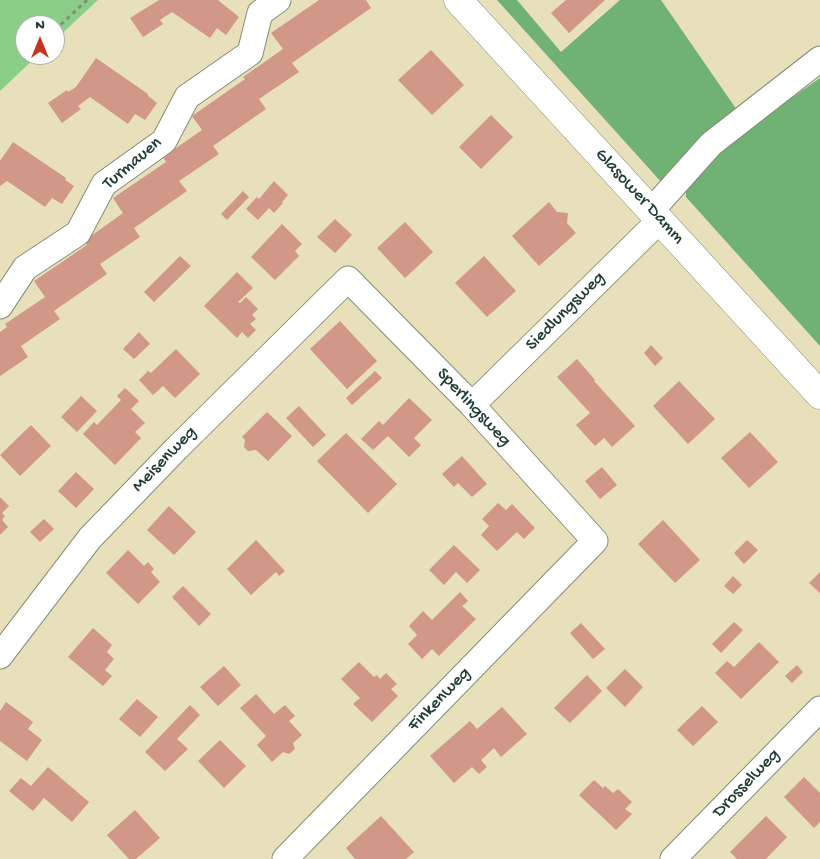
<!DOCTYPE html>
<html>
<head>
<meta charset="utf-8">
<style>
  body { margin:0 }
  #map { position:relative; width:820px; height:859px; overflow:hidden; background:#e7e0bb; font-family:"Gochi Hand",sans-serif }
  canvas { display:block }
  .north { position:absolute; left:15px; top:15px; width:50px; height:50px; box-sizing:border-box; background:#fff; border:1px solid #a5b1ae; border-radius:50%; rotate:0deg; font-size:14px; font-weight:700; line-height:20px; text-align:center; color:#1f3d34 }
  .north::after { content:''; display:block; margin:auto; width:18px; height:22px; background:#c8321e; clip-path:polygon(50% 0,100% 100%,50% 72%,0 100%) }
</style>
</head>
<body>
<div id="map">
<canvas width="820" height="859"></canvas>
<div class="north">N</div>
</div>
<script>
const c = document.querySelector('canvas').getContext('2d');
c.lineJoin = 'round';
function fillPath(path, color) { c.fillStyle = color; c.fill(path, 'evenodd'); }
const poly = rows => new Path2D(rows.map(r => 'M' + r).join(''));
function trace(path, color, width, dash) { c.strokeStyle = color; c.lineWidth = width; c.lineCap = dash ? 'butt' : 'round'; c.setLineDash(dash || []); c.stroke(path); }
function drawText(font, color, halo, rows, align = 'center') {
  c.font = font + ' "Gochi Hand",sans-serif'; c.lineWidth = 5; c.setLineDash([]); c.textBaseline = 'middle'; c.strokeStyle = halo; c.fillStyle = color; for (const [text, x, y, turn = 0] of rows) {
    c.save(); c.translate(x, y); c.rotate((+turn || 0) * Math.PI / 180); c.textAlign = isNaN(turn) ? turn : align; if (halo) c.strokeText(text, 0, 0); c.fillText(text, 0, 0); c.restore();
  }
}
fillPath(poly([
  [0,0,98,0,55,40,55,25,25,25,25,55,38,55,0,91]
]), '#8bce87');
fillPath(poly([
  [497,0,517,0,561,52,620,0,661,0,739,113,663,184],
  [820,78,820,346,686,197,686,189,716,151]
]), '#70b174');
fillPath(poly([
  [159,0,218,0,239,17,226,35,217,28,210,38,172,12,160,20,163,24,143,37,130,18],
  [319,0,366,0,371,8,292,63,299,72,259,99,266,109,213,146,219,154,179,181,187,191,134,228,140,237,100,264,107,274,54,311,60,319,21,346,28,357,0,376,0,332,7,327,5,324,45,297,34,281,87,245,84,241,123,213,113,198,166,162,163,157,202,130,192,116,245,79,243,77,283,49,271,33],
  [566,0,605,0,569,33,551,13],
  [431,50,464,85,432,115,398,80],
  [96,58,148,94,148,96,157,103,145,120,135,114,128,124,90,97,78,106,81,109,62,123,48,103,67,90,68,92,76,87],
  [491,115,513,137,481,169,459,147],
  [13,142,66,178,65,180,74,186,62,204,52,198,45,207,7,181,0,186,0,161],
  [274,181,288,195,282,202,283,203,274,213,269,208,258,220,246,209,257,197,259,199],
  [243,191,249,197,227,220,221,214],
  [549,202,557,212,568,213,567,223,576,233,539,266,512,236],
  [335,219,352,235,335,253,317,237],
  [405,222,433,252,405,278,377,248],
  [282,224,302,244,295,251,299,256,275,280,251,257],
  [180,256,191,266,154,302,144,292],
  [484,256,516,291,487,317,455,283],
  [237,272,253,288,238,302,240,303,246,297,258,309,252,315,256,319,250,324,256,330,248,338,242,332,237,338,204,306],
  [340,321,377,361,347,389,310,349],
  [139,332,150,344,134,359,123,349],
  [651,345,663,358,655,366,644,353],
  [176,349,200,374,175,398,163,386,153,395,139,380,148,371,151,373],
  [577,359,595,380,594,381,635,426,612,447,604,438,595,446,576,425,590,413,557,377],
  [375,371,382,378,352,405,346,398],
  [679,381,715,419,688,444,653,406],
  [125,388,139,401,131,409,145,423,135,432,141,438,115,465,83,434,94,422,97,425,121,400,117,396],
  [81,396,97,411,77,432,61,417],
  [409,398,432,420,414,438,421,445,409,457,388,436,373,450,361,439,379,421,383,425],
  [299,406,326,435,313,447,286,418],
  [267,412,292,436,268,461,256,450,248,451,244,447,245,440,242,437],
  [31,425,51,446,20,476,0,455],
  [750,432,778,462,749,488,721,458],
  [346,433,397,484,368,513,317,461],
  [462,456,487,484,472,497,458,483,454,487,442,474],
  [602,467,617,485,600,499,585,481],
  [76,472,94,489,76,508,58,491],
  [0,497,9,506,2,513,5,516,2,520,8,527,0,535],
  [498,503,506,510,512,504,535,528,524,539,517,532,497,551,481,535,489,526,482,519],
  [169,506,196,532,174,555,147,530],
  [44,519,54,529,40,542,30,532],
  [663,520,700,560,675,583,638,544],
  [256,540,285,571,279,576,276,572,251,595,227,569],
  [747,540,758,550,744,564,734,553],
  [454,545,480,570,467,583,456,572,444,585,429,570],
  [128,550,144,566,148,562,154,569,151,572,160,582,138,604,106,573],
  [820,572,820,593,809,583],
  [733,576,742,585,733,594,724,586],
  [183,586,211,614,199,626,172,597],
  [460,592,468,601,462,606,476,619,439,656,432,649,422,659,408,644,417,635,409,626,423,611,432,620],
  [734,622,743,630,721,653,712,644],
  [581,623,605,649,593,659,570,633],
  [93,628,112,645,107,652,114,659,105,670,112,676,103,686,68,657],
  [759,642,779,662,741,699,715,673,727,661,734,667],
  [359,662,374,677,377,675,380,679,386,673,397,684,391,689,398,696,372,722,353,704,360,698,341,679],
  [797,665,803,672,792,683,785,676],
  [224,666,241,685,218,706,200,687],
  [625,669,643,687,625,707,606,688],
  [587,675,602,691,570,723,554,708],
  [256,694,274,714,285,705,295,716,289,721,302,735,293,743,295,749,289,754,283,752,272,762,257,745,266,736,240,708],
  [137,699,158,717,140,737,119,719],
  [6,702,33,722,28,729,42,740,27,761,0,741,0,711],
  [190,705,200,715,177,739,188,749,165,771,145,752],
  [702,706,718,722,693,746,677,730],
  [502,707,527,734,501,757,494,748,481,760,487,767,479,774,472,767,454,783,430,756,470,721,477,729],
  [220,740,246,766,224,788,198,761],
  [48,767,89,802,72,822,44,798,33,811,9,791,21,778,31,786],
  [804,777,820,793,820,822,814,828,784,797],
  [594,780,603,788,605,786,613,793,618,789,632,802,625,809,632,814,616,830,579,795],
  [135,810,160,838,136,859,129,859,107,835],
  [381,816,414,852,406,859,355,859,346,848],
  [766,816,787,837,766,859,737,859,730,852]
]), '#d19787');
const minor = poly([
  [651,211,711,144,820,59],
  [0,306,25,268,78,233,104,184,164,141,187,97,250,53,260,13,278,0],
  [472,405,660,220],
  [0,656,90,538,176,449,348,279,472,405,595,541,285,859],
  [673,859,820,709]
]);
const tertiary = poly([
  [458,0,820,395]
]);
trace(minor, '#838e78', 27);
trace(tertiary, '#838e78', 29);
trace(poly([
  [55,30,87,0]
]), '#838e78', 3, [4, 4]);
trace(minor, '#fff', 25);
trace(tertiary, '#fff', 28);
drawText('18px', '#1f3d34', '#fff', [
  ["Turmauen",133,164,-40],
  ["Glasower Damm",639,197,47],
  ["Siedlungsweg",566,312,-45],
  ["Sperlingsweg",473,408,47],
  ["Meisenweg",165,460,-46],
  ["Finkenweg",440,700,-46],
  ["Drosselweg",747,784,-46]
]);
</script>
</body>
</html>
